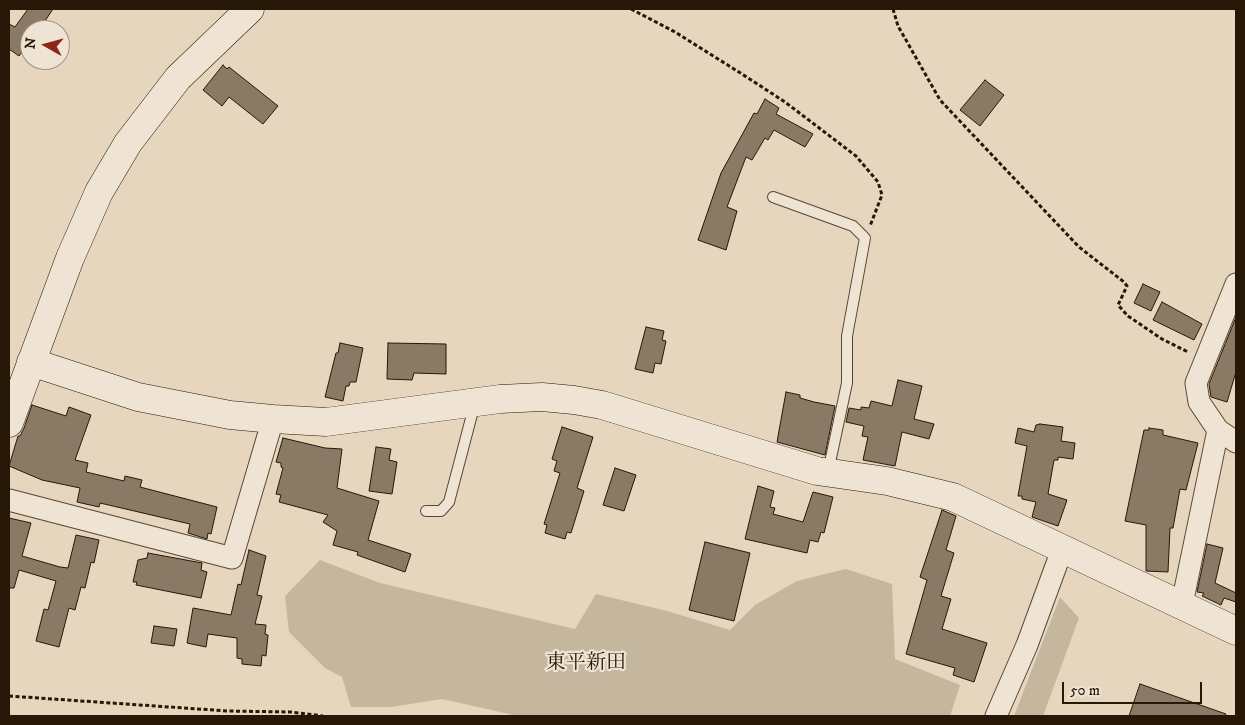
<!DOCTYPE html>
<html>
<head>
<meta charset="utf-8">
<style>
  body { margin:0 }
  #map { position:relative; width:1245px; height:725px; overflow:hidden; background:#e6d6bd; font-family:"IM FELL DW Pica",serif }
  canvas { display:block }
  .frame { position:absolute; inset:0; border:10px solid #261706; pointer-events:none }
  .north { position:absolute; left:20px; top:20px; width:50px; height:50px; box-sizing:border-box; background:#efe4d4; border:1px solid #9f9282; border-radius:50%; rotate:277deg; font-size:14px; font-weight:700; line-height:20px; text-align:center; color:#261706 }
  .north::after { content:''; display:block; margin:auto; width:18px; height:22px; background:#8f2418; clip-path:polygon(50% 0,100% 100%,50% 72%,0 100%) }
  .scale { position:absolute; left:1062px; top:682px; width:140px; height:22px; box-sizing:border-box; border:2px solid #261706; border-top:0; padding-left:6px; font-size:15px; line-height:18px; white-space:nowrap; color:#261706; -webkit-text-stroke:4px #efe4d4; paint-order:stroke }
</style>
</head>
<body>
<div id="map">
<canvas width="1245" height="725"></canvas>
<div class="frame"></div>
<div class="north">N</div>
<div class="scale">50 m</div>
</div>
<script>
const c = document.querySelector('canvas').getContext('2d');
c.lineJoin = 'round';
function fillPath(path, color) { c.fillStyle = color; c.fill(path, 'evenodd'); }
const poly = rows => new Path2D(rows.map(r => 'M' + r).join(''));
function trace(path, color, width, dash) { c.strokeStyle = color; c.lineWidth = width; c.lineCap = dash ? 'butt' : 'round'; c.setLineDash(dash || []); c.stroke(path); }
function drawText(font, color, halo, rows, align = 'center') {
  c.font = font + ' "IM FELL DW Pica","Noto Serif JP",serif'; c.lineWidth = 4.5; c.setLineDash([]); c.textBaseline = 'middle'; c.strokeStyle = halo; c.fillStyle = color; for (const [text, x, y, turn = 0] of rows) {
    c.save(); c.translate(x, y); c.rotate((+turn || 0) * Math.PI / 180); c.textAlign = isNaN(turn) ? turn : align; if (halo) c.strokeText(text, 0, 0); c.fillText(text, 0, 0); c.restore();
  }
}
fillPath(poly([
  [320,560,380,583,575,629,596,594,667,611,730,630,755,605,797,581,846,569,892,584,895,659,960,685,950,716,518,716,442,699,391,707,351,707,342,677,325,668,289,632,285,596],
  [1060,597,1079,618,1043,716,1014,716]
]), '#c5b69e');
const building = poly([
  [28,9,53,9,39,30,30,30,30,42,19,56,9,49,9,24,15,27,28,9],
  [223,65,227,69,229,67,278,106,263,124,229,97,222,106,203,90,223,65],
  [985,80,1004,95,980,126,960,110,985,80],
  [765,99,779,108,776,114,813,134,805,147,774,130,768,140,765,138,752,160,746,157,727,207,737,211,726,250,698,240,721,173,754,113,757,114,765,99],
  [1143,284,1160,292,1151,311,1134,303,1143,284],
  [1162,302,1202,324,1194,340,1153,320,1162,302],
  [1236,317,1236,372,1227,402,1211,397,1209,384,1236,317],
  [646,327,664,331,662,340,666,341,661,364,655,363,653,373,635,369,646,327],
  [340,343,363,348,356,382,350,382,349,386,346,386,343,401,325,397,336,353,338,353,340,343],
  [388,343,446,344,446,374,414,373,412,380,387,379,388,343],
  [898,380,922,386,914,419,934,424,929,439,902,432,895,466,863,460,868,437,862,436,864,426,846,422,849,408,861,410,861,407,869,408,871,401,892,406,898,380],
  [786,392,800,395,800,398,814,402,835,406,825,455,777,442,786,392],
  [32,405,66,416,69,407,91,415,75,460,88,463,86,472,124,481,125,476,142,480,140,487,217,507,211,534,208,533,207,539,188,533,190,524,100,503,99,507,77,502,80,488,42,480,9,466,18,436,20,436,24,428,32,405],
  [1040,424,1063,427,1061,441,1075,443,1073,459,1058,457,1058,460,1054,460,1048,494,1067,500,1058,526,1032,517,1036,502,1022,499,1022,496,1018,496,1027,446,1015,443,1018,428,1034,432,1036,425,1040,424],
  [562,427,593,437,577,488,584,491,571,533,567,532,565,539,545,533,547,525,544,524,560,473,554,471,557,461,552,459,562,427],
  [1149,428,1163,430,1163,435,1198,443,1186,490,1180,489,1173,528,1170,528,1168,572,1146,571,1146,525,1125,521,1144,430,1149,430,1149,428],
  [283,438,325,448,342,449,337,488,379,501,368,540,411,554,405,572,357,555,358,552,333,545,337,531,323,522,328,515,279,502,281,495,276,494,283,468,281,467,281,463,276,462,283,438],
  [376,447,391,449,389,460,397,462,392,494,369,491,376,447],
  [615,468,636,475,624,511,603,505,615,468],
  [758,486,774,491,770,507,775,508,773,514,803,522,813,492,833,497,824,533,821,532,818,542,810,540,807,553,745,539,758,486],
  [942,510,956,516,946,550,954,553,941,596,951,599,942,629,987,643,974,682,953,675,955,668,906,654,927,580,920,577,942,510],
  [9,518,31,523,22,556,60,567,68,568,76,535,99,540,94,563,91,562,85,588,81,587,75,610,69,608,59,647,36,641,44,609,48,610,56,581,19,570,14,588,9,588,9,518],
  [705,542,750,553,734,621,689,610,705,542],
  [1207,544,1223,548,1215,583,1236,593,1236,602,1224,598,1221,605,1202,596,1204,593,1197,592,1207,544],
  [249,550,266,556,257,595,262,596,255,624,266,625,265,634,268,635,266,656,262,655,261,666,242,664,242,659,237,658,237,638,208,634,206,647,187,643,193,608,231,615,238,584,241,585,249,550],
  [148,553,202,563,201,570,207,572,201,598,136,585,137,582,133,582,138,560,147,558,148,553],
  [154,626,177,629,174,646,151,643,154,626],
  [1140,684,1226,714,1225,716,1129,716,1140,684]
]);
fillPath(building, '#8a7a65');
trace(building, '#261706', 1);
const lane = poly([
  [773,197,853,226,865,238,847,336,847,383,828,472],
  [426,511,441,511,449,502,475,403]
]);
const street = poly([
  [1236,284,1196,383,1199,402,1218,430,1236,442],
  [9,500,232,558,273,419],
  [1182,604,1218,430],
  [996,716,1027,645,1063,547]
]);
const secondary = poly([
  [31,362,138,397,230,415,273,419,326,422,500,399,542,397,574,400,602,405,817,471,887,481,953,497,1236,631],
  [9,423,70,258,99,192,128,143,178,78,250,9]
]);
trace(lane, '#564734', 12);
trace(street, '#564734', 23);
trace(secondary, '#261706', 29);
trace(poly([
  [631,9,675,32,742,74,785,102,856,156,878,182,882,195,870,226],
  [893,9,898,26,940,100,1079,247,1124,282,1127,286,1118,305,1128,316,1162,339,1188,352],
  [9,696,228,711,291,712,323,716]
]), '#261706', 3, [4, 2.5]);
trace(lane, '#efe4d4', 10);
trace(street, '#efe4d4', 21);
trace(secondary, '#efe4d4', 28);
drawText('20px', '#261706', '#efe4d4', [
  ["東平新田",586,664]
]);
</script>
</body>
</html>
